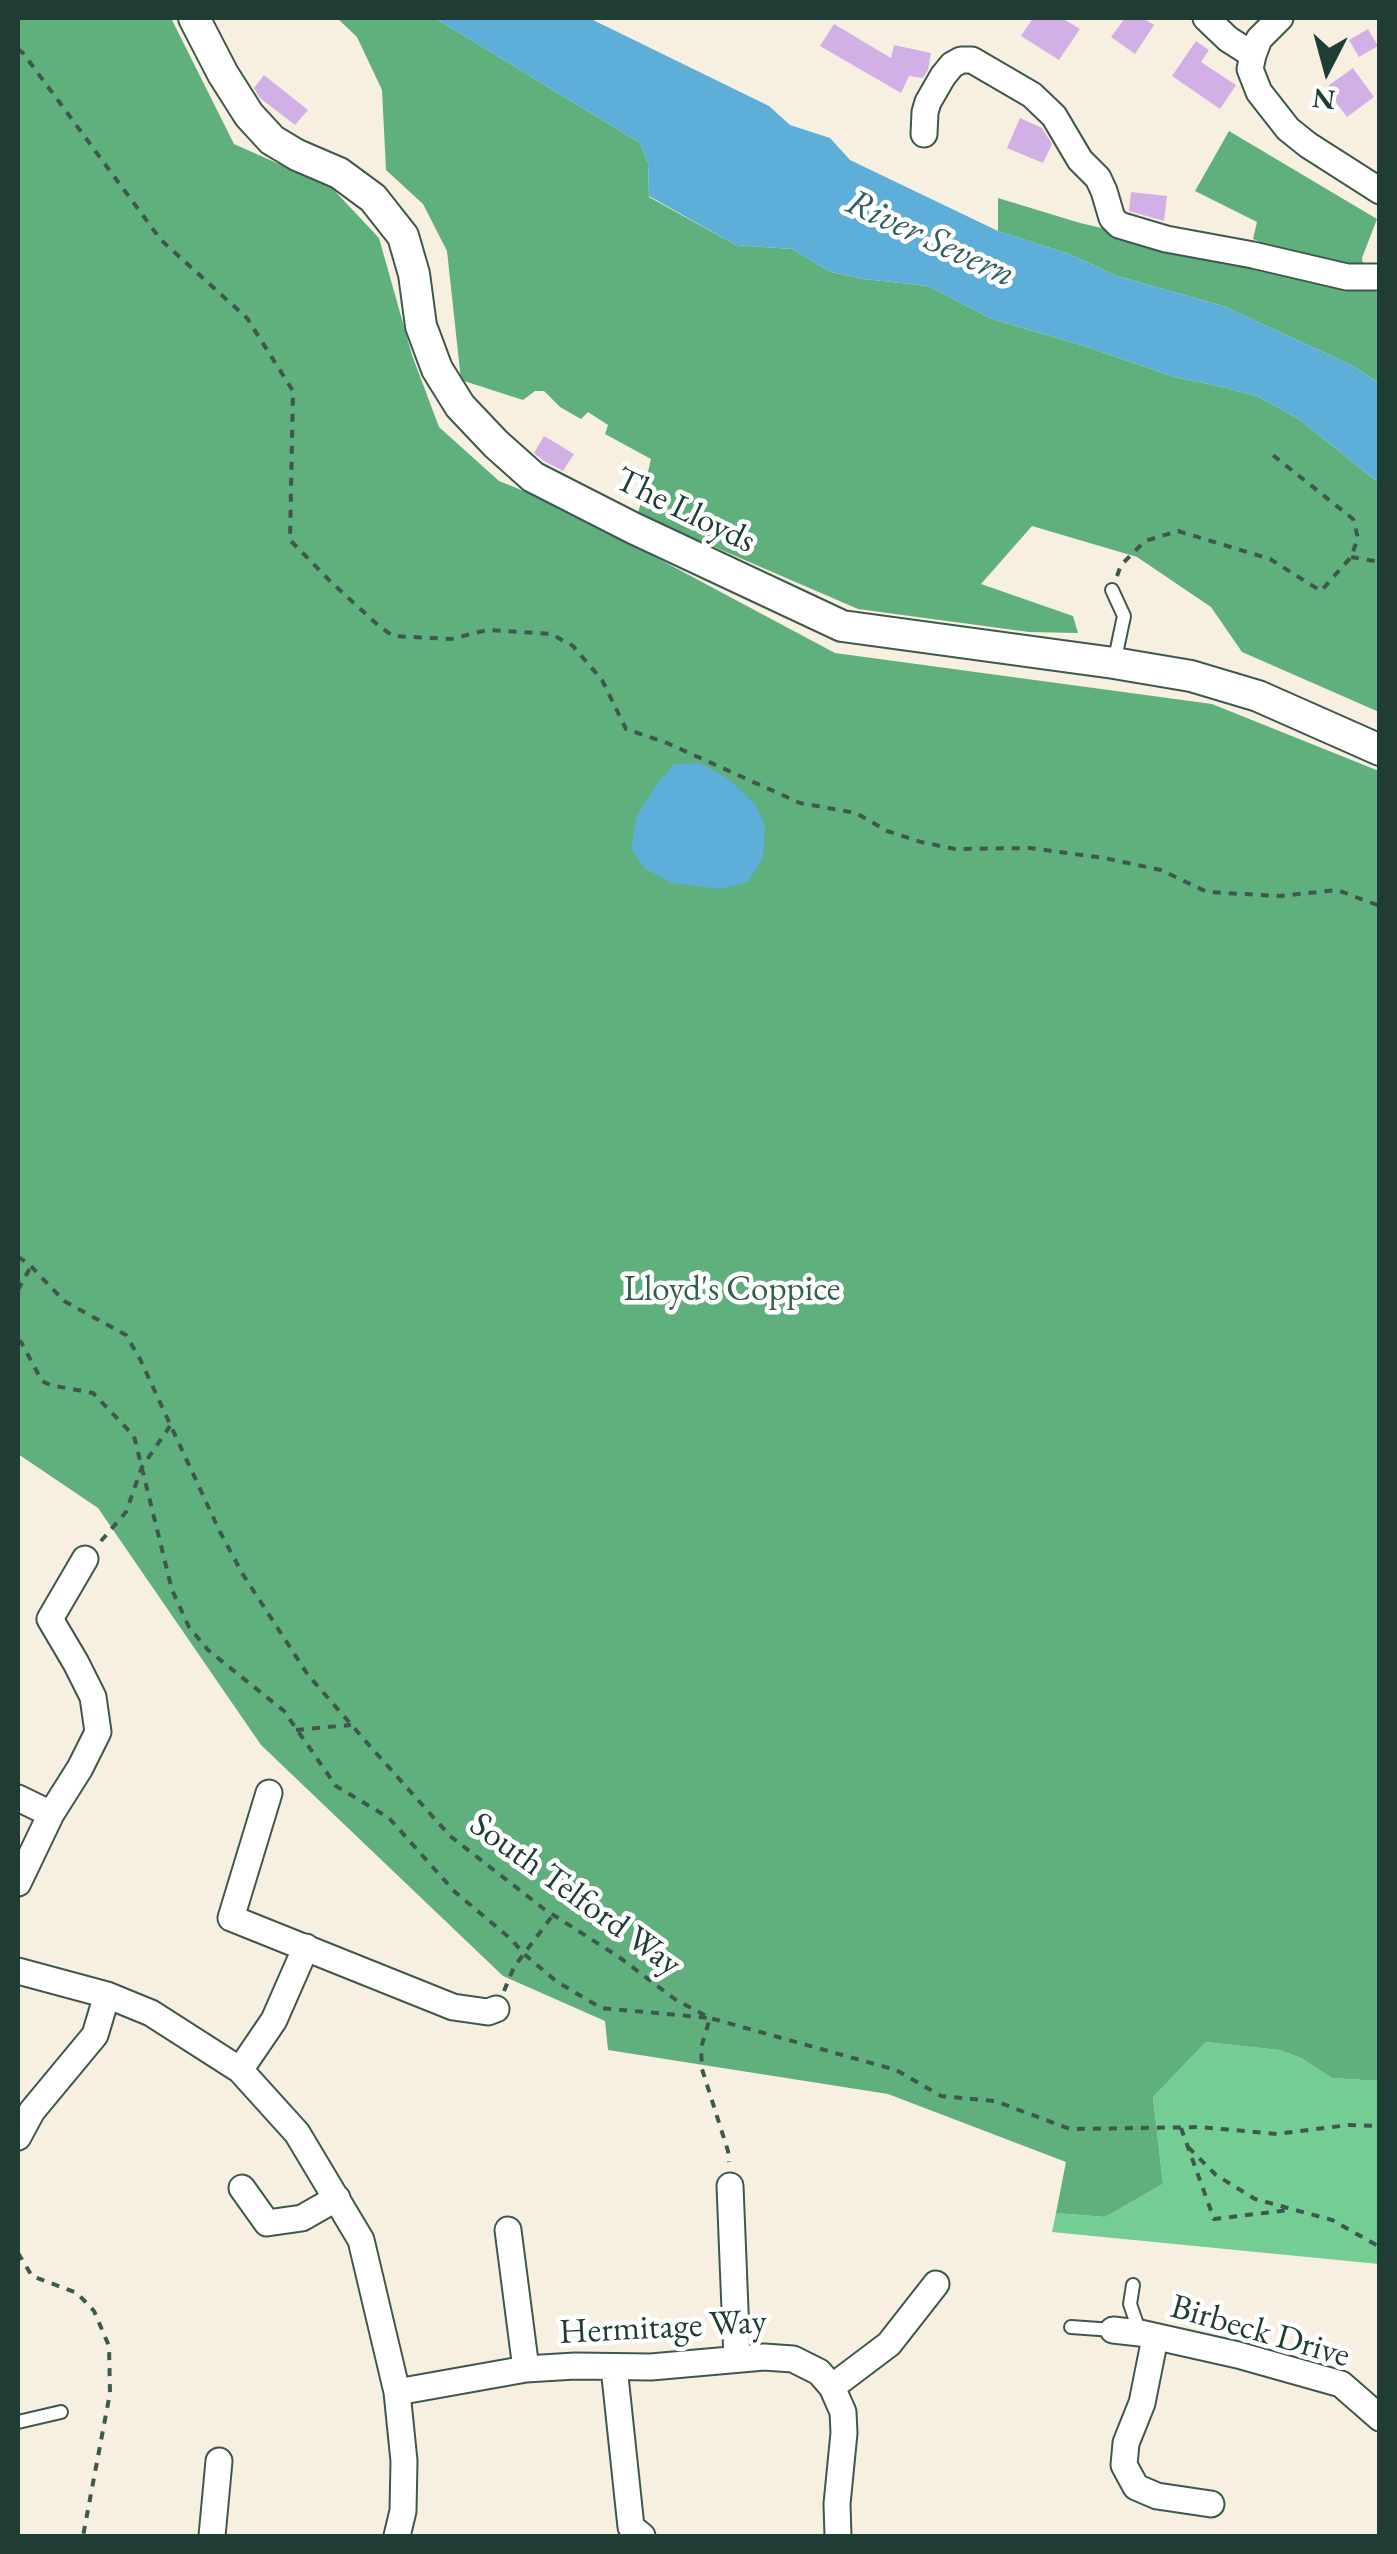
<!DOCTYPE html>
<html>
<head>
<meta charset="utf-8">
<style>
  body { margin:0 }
  #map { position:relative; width:1397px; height:2554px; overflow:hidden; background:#f7f0e1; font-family:"EB Garamond",serif }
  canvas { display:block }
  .frame { position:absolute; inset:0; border:20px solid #1f3d34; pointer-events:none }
  .north { position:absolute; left:1277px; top:20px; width:100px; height:100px; -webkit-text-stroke:8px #fff; paint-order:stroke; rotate:186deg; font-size:28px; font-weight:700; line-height:40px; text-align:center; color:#1f3d34 }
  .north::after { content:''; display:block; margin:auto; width:35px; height:45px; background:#1f3d34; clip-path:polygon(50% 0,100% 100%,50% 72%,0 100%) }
</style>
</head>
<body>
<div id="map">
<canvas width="1397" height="2554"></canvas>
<div class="frame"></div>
<div class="north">N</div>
</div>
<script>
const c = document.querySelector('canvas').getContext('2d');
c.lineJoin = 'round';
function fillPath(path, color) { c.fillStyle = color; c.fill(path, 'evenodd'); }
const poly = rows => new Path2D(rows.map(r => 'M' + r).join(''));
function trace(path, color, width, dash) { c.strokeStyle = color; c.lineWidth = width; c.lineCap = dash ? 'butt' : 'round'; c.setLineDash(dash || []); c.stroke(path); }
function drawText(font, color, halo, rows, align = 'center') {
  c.font = font + ' "EB Garamond",serif'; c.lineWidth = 9; c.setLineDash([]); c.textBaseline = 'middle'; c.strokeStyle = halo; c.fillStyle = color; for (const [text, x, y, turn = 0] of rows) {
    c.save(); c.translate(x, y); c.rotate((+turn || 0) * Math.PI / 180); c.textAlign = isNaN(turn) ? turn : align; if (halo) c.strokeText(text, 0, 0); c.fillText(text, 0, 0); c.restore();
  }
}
fillPath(poly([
  [1206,2042,1279,2050,1301,2058,1332,2078,1379,2081,1379,2264,1052,2232,1056,2213,1105,2217,1163,2184,1153,2097]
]), '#74cd93');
fillPath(poly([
  [18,18,171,18,234,144,331,187,379,238,412,355,439,427,499,481,554,503,835,653,1212,704,1379,771,1379,2081,1332,2078,1301,2058,1279,2050,1206,2042,1153,2097,1163,2184,1105,2217,1056,2213,1066,2162,888,2094,608,2050,605,2021,503,1976,261,1745,98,1508,18,1454],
  [337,18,435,18,640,143,648,162,649,197,736,245,792,249,831,272,864,279,928,286,992,319,1078,344,1175,377,1218,386,1257,396,1299,419,1379,483,1379,712,1242,652,1211,607,1137,557,1032,526,981,584,1073,616,1078,633,1029,632,858,609,638,514,651,459,605,434,608,425,588,412,581,419,560,407,544,391,535,391,523,400,461,380,447,251,423,204,386,170,382,90,357,37],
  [1229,131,1377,219,1362,258,1364,270,1301,260,1253,239,1257,222,1195,191],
  [998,198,1080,223,1379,292,1379,383,1351,365,1223,306,1117,276,1069,254,998,231]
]), '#5fb07d');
fillPath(poly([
  [435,18,589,18,769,106,790,125,830,138,850,160,998,231,1069,254,1117,276,1223,306,1351,365,1379,383,1379,483,1299,419,1257,396,1218,386,1175,377,1078,344,992,319,928,286,864,279,831,272,792,249,736,245,649,196,648,162,640,143],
  [700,763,730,780,755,804,765,825,763,858,748,882,721,889,672,883,644,868,631,848,637,816,656,785,674,764]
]), '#5daed8');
fillPath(poly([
  [1033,18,1062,18,1080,29,1059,60,1021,36],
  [1125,18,1143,18,1154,25,1135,54,1111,37],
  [834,24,891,58,894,45,931,53,928,70,923,78,909,76,901,93,820,46],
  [1368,29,1378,46,1359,57,1349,40],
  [1196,41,1209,50,1201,62,1236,85,1220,109,1172,76],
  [1353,68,1374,97,1347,117,1325,88],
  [264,75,308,110,295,125,260,98,254,88],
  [1020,118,1042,128,1052,144,1043,163,1007,148],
  [1131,192,1167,196,1164,221,1129,211],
  [544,436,574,454,563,471,544,461,534,453]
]), '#d2b0e6');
const service = poly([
  [1112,590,1124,616,1114,663],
  [1133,2285,1130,2304,1140,2333],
  [1071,2327,1113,2330],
  [18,2422,61,2412]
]);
const minor = poly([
  [1206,18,1228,39,1253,55],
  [1280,18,1259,39,1253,55,1250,69,1259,92,1288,129,1308,145,1380,191],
  [924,134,925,112,928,102,943,76,952,65,961,60,972,60,1032,95,1054,116,1080,160,1098,178,1104,191,1112,218,1119,225,1166,239,1253,255,1347,277,1380,277],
  [269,1793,231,1918,453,2007,488,2012,496,2009],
  [18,1798,51,1814],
  [18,1883,51,1814,80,1768,98,1732,93,1697,76,1663,50,1619,85,1559],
  [18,1971,107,1995,151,2013,240,2070,297,2133,361,2240,397,2392,404,2461,403,2511,397,2536],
  [240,2070,274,2020,306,1947],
  [18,2137,32,2111,95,2035,107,1995],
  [730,2186,737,2359],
  [242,2188,267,2223,302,2218,337,2198],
  [508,2230,526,2369],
  [1113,2330,1140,2333,1238,2355,1341,2384,1380,2418],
  [1155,2338,1142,2403,1126,2443,1124,2465,1136,2487,1157,2496,1211,2504],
  [614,2367,631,2527,642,2536],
  [832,2387,889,2344,936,2284],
  [397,2392,526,2369,575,2366,651,2367,764,2357,793,2359,819,2372,832,2387,843,2412,844,2433,837,2504,838,2536],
  [212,2536,219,2461]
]);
const tertiary = poly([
  [194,18,223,74,249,115,272,140,297,155,339,173,373,198,403,236,414,274,421,326,437,369,460,406,496,444,533,477,633,528,842,626,1114,663,1191,676,1258,696,1380,750]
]);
trace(service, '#3f584e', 16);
trace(minor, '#3f584e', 29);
trace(tertiary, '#3f584e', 34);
trace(poly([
  [18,49,23,53,161,240,247,318,293,391,290,540,332,583,379,626,393,636,451,639,487,630,551,634,573,646,602,680,626,729,667,743,800,803,856,813,887,831,921,842,955,849,1030,848,1104,858,1161,870,1207,892,1280,896,1337,890,1380,906],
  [1351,557,1380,562],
  [1117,576,1121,565,1145,541,1178,531,1270,559,1321,591,1351,557,1358,538,1353,519,1269,452],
  [18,1257,28,1263,64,1301,126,1335,140,1359,219,1530,242,1573,308,1675,369,1745,450,1836,544,1909,619,1957,676,2000,710,2018,896,2070,941,2096,995,2101,1070,2129,1200,2127,1277,2134,1349,2125,1380,2126],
  [18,1290,30,1268],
  [18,1341,21,1342,42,1381,50,1385,93,1393,134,1436,172,1590,189,1627,208,1650,284,1711,336,1786,389,1818,455,1892,511,1939,524,1954,556,1981,601,2008,710,2018,701,2048,702,2069,728,2151,729,2162],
  [101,1541,126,1512,142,1467,170,1426],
  [296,1730,351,1725],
  [504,1991,514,1967,553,1915],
  [1181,2128,1214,2219,1289,2210],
  [1188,2147,1216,2175,1255,2199,1332,2220,1380,2247],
  [18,2253,32,2276,77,2293,94,2311,109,2346,110,2393,83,2536]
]), '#3f584e', 4, [8, 8]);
trace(service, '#fff', 12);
trace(minor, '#fff', 25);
trace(tertiary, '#fff', 30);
drawText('35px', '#1f3d34', '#fff', [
  ["The Lloyds",685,511,26],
  ["South Telford Way",575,1895,36],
  ["Hermitage Way",663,2328,-3],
  ["Birbeck Drive",1260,2332,16]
]);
drawText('35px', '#34614c', '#fff', [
  ["Lloyd's Coppice",732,1290]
]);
drawText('italic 38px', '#325f65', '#fff', [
  ["River Severn",930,239,25]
]);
</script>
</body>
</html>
